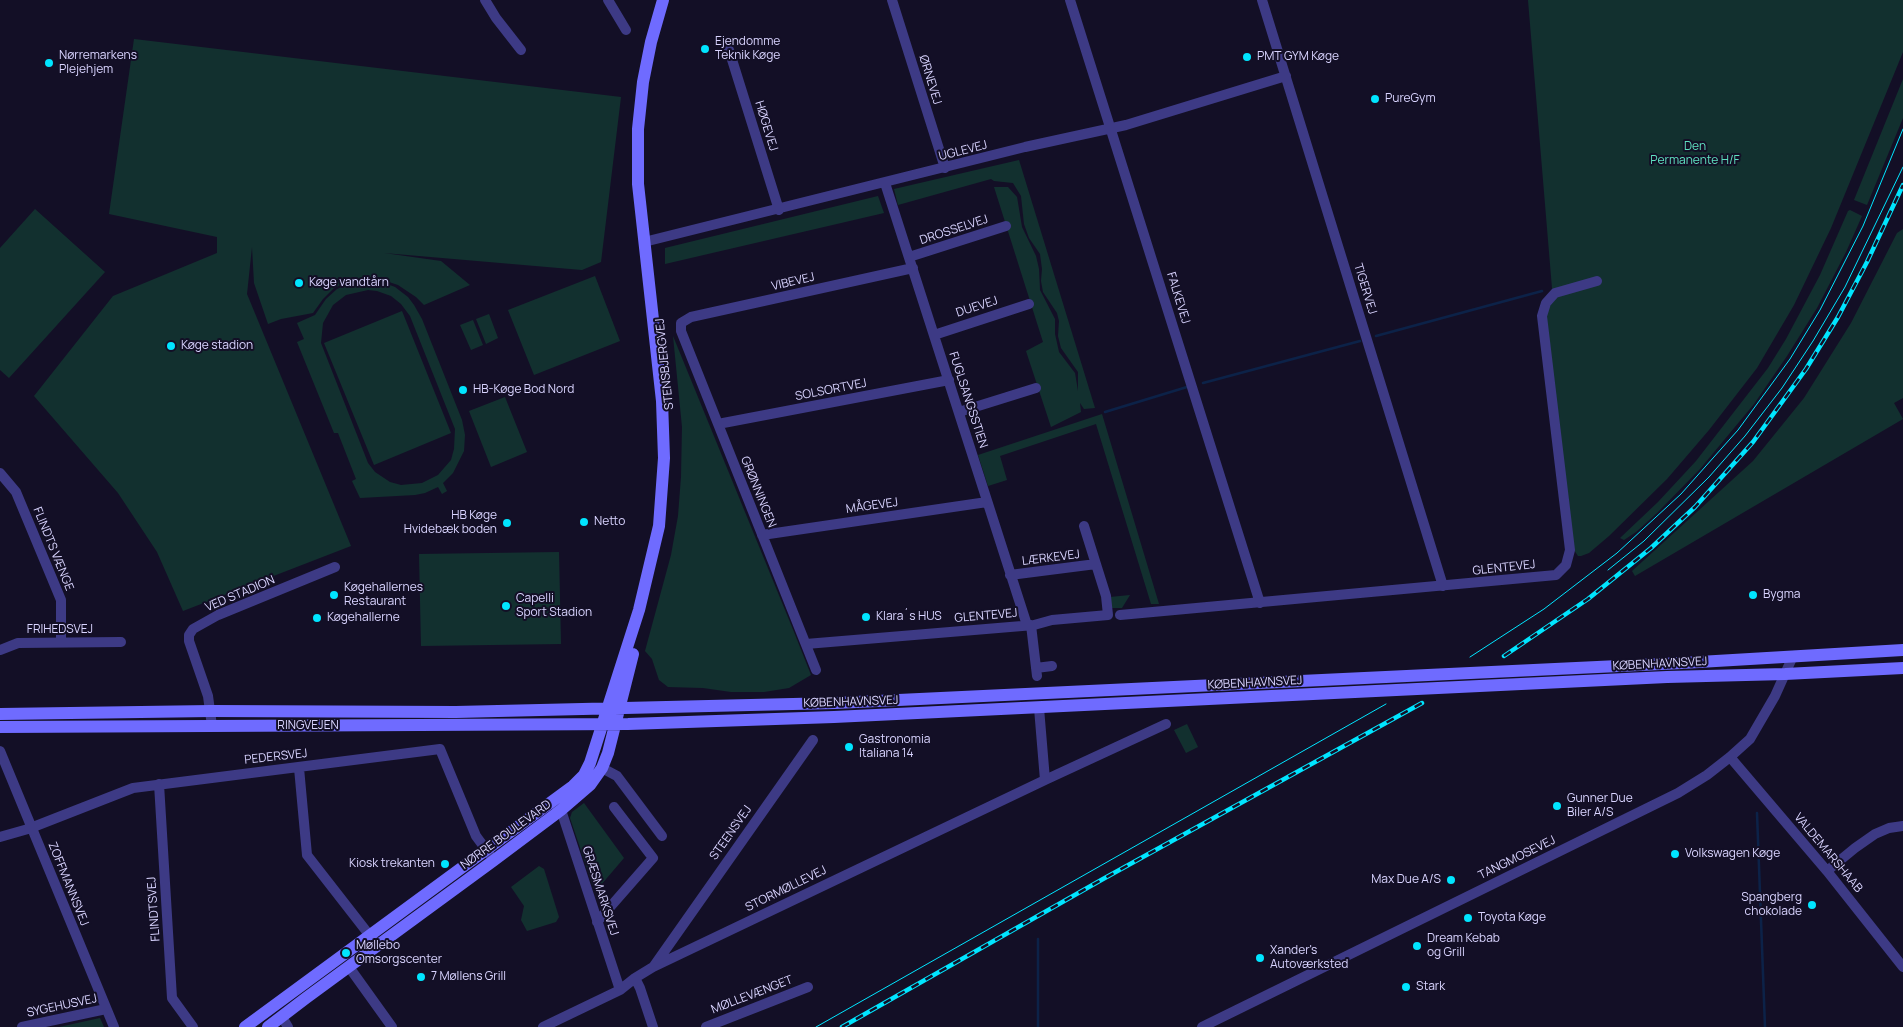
<!DOCTYPE html>
<html>
<head>
<meta charset="utf-8">
<style>
  body { margin:0 }
  canvas { display:block; background:#130f26 }
</style>
</head>
<body>
<canvas width="1903" height="1027"></canvas>
<script>
const c = document.querySelector('canvas').getContext('2d');
c.lineJoin = 'round';
function fillPath(path, color) { c.fillStyle = color; c.fill(path, 'evenodd'); }
const poly = rows => new Path2D(rows.map(r => 'M' + r).join(''));
function trace(path, color, width, dash) { c.strokeStyle = color; c.lineWidth = width; c.lineCap = dash ? 'butt' : 'round'; c.setLineDash(dash || []); c.stroke(path); }
function drawText(font, color, halo, rows, align = 'center') {
  c.font = font + ' Manrope,sans-serif'; c.lineWidth = 4; c.setLineDash([]); c.textBaseline = 'middle'; c.strokeStyle = halo; c.fillStyle = color; for (const [text, x, y, turn = 0] of rows) {
    c.save(); c.translate(x, y); c.rotate((+turn || 0) * Math.PI / 180); c.textAlign = isNaN(turn) ? turn : align; if (halo) c.strokeText(text, 0, 0); c.fillText(text, 0, 0); c.restore();
  }
}
fillPath(poly([
  [1528,0,1903,0,1903,52,1831,228,1794,305,1757,368,1709,430,1667,479,1609,536,1589,553,1581,556,1578,556,1574,550,1546,314,1553,300],
  [134,39,621,97,601,262,582,270,384,253,441,261,470,285,424,305,416,297,398,285,386,281,369,278,350,281,334,288,323,299,313,313,281,319,268,324,254,283,252,247,247,294,351,546,183,611,157,552,118,493,34,396,113,296,217,253,217,237,109,214],
  [1903,79,1903,118,1867,205,1854,200],
  [1019,160,1095,408,1084,409,1080,403,1081,412,1051,427,1026,351,1043,342,994,187,1008,187,1017,197,1022,227,1036,256,1039,269,1040,290,1055,319,1055,334,1059,352,1075,373,1078,391,1078,372,1061,348,1058,336,1059,321,1057,313,1043,292,1041,281,1042,269,1040,254,1029,238,1024,224,1021,196,1013,183,994,181,991,179,898,205,894,189],
  [878,196,884,213,665,264,665,248],
  [35,209,105,272,9,378,0,370,0,248],
  [1850,210,1862,216,1846,252,1817,308,1787,356,1754,404,1700,469,1657,513,1636,532,1624,540,1620,538,1658,502,1696,461,1768,368,1786,339,1820,275,1848,211],
  [1903,229,1903,398,1894,403,1903,419,1635,576,1632,571,1753,461,1804,398,1851,323,1897,233],
  [595,276,620,341,534,375,508,310],
  [362,281,379,281,395,287,408,297,414,305,422,319,462,420,465,435,464,451,453,473,443,483,447,491,442,494,438,487,425,493,415,495,360,498,352,481,356,479,338,433,334,433,297,342,304,339,297,323,315,315,326,299,337,289,353,282],
  [368,290,377,291,391,296,401,304,410,316,455,429,454,449,451,460,438,475,422,483,401,485,390,482,375,472,368,463,321,343,323,323,333,305,346,295],
  [402,311,451,433,374,465,324,343],
  [489,314,498,338,486,344,476,319],
  [473,320,483,345,471,350,460,325],
  [673,336,794,632,811,675,789,688,764,692,731,692,703,688,668,687,659,680,652,659,645,651,671,555,678,516,681,477,682,427],
  [505,397,527,452,491,467,469,411],
  [1102,414,1159,604,1151,604,1096,424,1000,456,1007,480,988,486,978,455],
  [559,552,561,644,421,646,419,554],
  [1130,595,1122,608,1111,608,1110,597],
  [1187,724,1198,747,1186,753,1174,730],
  [584,803,624,858,595,892,570,818,572,812],
  [539,866,544,869,559,917,556,922,527,931,521,920,524,906,511,887],
  [100,1018,104,1027,59,1027]
]), '#12302f');
trace(poly([
  [1376,336,1542,291],
  [1203,383,1360,341],
  [1105,412,1187,387],
  [1757,813,1765,1027],
  [1038,939,1038,1027]
]), '#0c2248', 2.5);
trace(poly([
  [485,0,496,18,521,50],
  [608,0,626,30],
  [892,0,945,168],
  [1070,0,1260,603],
  [1262,0,1443,586],
  [729,50,779,210],
  [885,183,1027,625],
  [644,242,1025,147,1126,125,1286,76],
  [909,257,1006,226],
  [934,335,1029,304],
  [959,412,1036,388],
  [718,424,949,380],
  [0,473,16,492,61,600,61,642],
  [762,535,987,502],
  [1010,575,1096,564],
  [1120,615,1556,575,1566,565,1570,550,1542,316,1546,303,1555,293,1597,281],
  [1031,625,1037,676],
  [806,644,1034,625,1052,620,1108,615,1106,596,1084,526],
  [0,650,18,643,121,642],
  [1036,668,1052,666],
  [816,670,681,331,681,323,691,317,913,268],
  [212,726,208,696,189,641,189,635,193,629,218,615,335,567],
  [0,751,114,1027],
  [1730,757,1827,871,1903,967],
  [299,768,307,855,374,941],
  [602,768,617,776,662,836],
  [1045,780,1166,724],
  [159,784,172,998,193,1027],
  [556,805,561,810,620,990],
  [0,837,28,829,133,788,440,749,476,836,490,855],
  [1827,871,1855,848,1875,834,1889,828,1903,826],
  [597,922,653,858,614,807],
  [654,966,813,740],
  [349,967,392,1027],
  [635,978,640,988,653,1027],
  [282,1017,288,1027],
  [22,1027,106,1009],
  [543,1027,620,990,635,978,653,967,1045,780,1039,708],
  [706,1027,808,987],
  [1202,1027,1678,793,1707,775,1730,757,1750,739,1775,696,1793,656]
]), '#3d3a85', 10);
trace(poly([
  [0,714,211,711,456,712,835,703,1682,663,1903,650],
  [0,727,628,724,834,717,1667,677,1785,674,1903,668],
  [245,1027,573,786,584,775,590,763,639,610,659,526,664,458,662,401,638,184,638,129,643,82,651,42,663,0],
  [268,1027,306,998,493,861,561,810,590,785,602,768,608,753,633,654]
]), '#6f6bff', 12);
trace(poly([
  [1608,570,1644,541,1709,477,1745,436,1782,388,1813,341,1845,287,1903,167],
  [1470,657,1544,609,1617,553,1681,494,1738,430,1790,359,1820,310,1863,226,1903,129],
  [816,1027,1386,704]
]), '#00e5ff', 1);
const rail = poly([
  [1504,656,1588,599,1651,548,1695,507,1753,442,1806,369,1838,317,1867,262,1903,185],
  [842,1027,1103,879,1422,703]
]);
trace(rail, '#00e5ff', 4.5);
trace(rail, '#130f26', 2.5, [8]);
for (const [x, y, r, color] of [
  [705,49,5,"#00e5ff"],
  [1247,57,5,"#00e5ff"],
  [49,63,5,"#00e5ff"],
  [1375,99,5,"#00e5ff"],
  [299,283,5,"#00e5ff"],
  [171,346,5,"#00e5ff"],
  [463,390,5,"#00e5ff"],
  [584,522,5,"#00e5ff"],
  [507,523,5,"#00e5ff"],
  [334,595,5,"#00e5ff"],
  [1753,595,5,"#00e5ff"],
  [506,606,5,"#00e5ff"],
  [866,617,5,"#00e5ff"],
  [317,618,5,"#00e5ff"],
  [849,747,5,"#00e5ff"],
  [1557,806,5,"#00e5ff"],
  [1675,854,5,"#00e5ff"],
  [445,864,5,"#00e5ff"],
  [1451,880,5,"#00e5ff"],
  [1812,905,5,"#00e5ff"],
  [1468,918,5,"#00e5ff"],
  [1417,946,5,"#00e5ff"],
  [346,953,5,"#00e5ff"],
  [1260,958,5,"#00e5ff"],
  [421,977,5,"#00e5ff"],
  [1406,987,5,"#00e5ff"]
]) { const dot = new Path2D(); dot.arc(x, y, r, 0, 2 * Math.PI); c.fillStyle = color; c.fill(dot); trace(dot, '#130f26', 2); }
drawText('12px', '#d9d4ff', '#130f26', [
  ["Ejendomme",715,42],
  ["Teknik Køge",715,56],
  ["Nørremarkens",59,56],
  ["Plejehjem",59,70],
  ["PMT GYM Køge",1257,57],
  ["PureGym",1385,99],
  ["Køge vandtårn",309,283],
  ["Køge stadion",181,346],
  ["HB-Køge Bod Nord",473,390],
  ["HB Køge",497,516,"right"],
  ["Hvidebæk boden",497,530,"right"],
  ["Netto",594,522],
  ["Køgehallernes",344,588],
  ["Restaurant",344,602],
  ["Bygma",1763,595],
  ["Capelli",516,599],
  ["Sport Stadion",516,613],
  ["Klara´s HUS",876,617],
  ["Køgehallerne",327,618],
  ["Gastronomia",859,740],
  ["Italiana 14",859,754],
  ["Gunner Due",1567,799],
  ["Biler A/S",1567,813],
  ["Volkswagen Køge",1685,854],
  ["Kiosk trekanten",435,864,"right"],
  ["Max Due A/S",1441,880,"right"],
  ["Spangberg",1802,898,"right"],
  ["chokolade",1802,912,"right"],
  ["Toyota Køge",1478,918],
  ["Dream Kebab",1427,939],
  ["og Grill",1427,953],
  ["Møllebo",356,946],
  ["Omsorgscenter",356,960],
  ["Xander's",1270,951],
  ["Autoværksted",1270,965],
  ["7 Møllens Grill",431,977],
  ["Stark",1416,987]
], 'left');
drawText('12px', '#d9d4ff', '#130f26', [
  ["ØRNEVEJ",930,80,73],
  ["HØGEVEJ",766,126,73],
  ["UGLEVEJ",963,151,-14],
  ["DROSSELVEJ",954,230,-18],
  ["VIBEVEJ",793,282,-13],
  ["TIGERVEJ",1365,289,73],
  ["FALKEVEJ",1178,298,73],
  ["DUEVEJ",977,307,-18],
  ["STENSBJERGVEJ",665,364,-96],
  ["SOLSORTVEJ",831,390,-11],
  ["FUGLSANGSSTIEN",968,400,72],
  ["GRØNNINGEN",758,492,68],
  ["MÅGEVEJ",872,506,-8],
  ["FLINDTS VÆNGE",53,549,68],
  ["LÆRKEVEJ",1051,558,-7],
  ["GLENTEVEJ",1504,568,-6],
  ["VED STADION",240,594,-23],
  ["GLENTEVEJ",986,616,-5],
  ["FRIHEDSVEJ",60,630],
  ["KØBENHAVNSVEJ",1660,664,-3],
  ["KØBENHAVNSVEJ",1255,683,-3],
  ["KØBENHAVNSVEJ",851,702,-2],
  ["RINGVEJEN",308,726],
  ["PEDERSVEJ",276,757,-6],
  ["STEENSVEJ",731,833,-55],
  ["NØRRE BOULEVARD",506,835,-36],
  ["VALDEMARSHAAB",1828,853,50],
  ["TANGMOSEVEJ",1517,858,-26],
  ["ZOFFMANNSVEJ",68,884,68],
  ["STORMØLLEVEJ",786,889,-26],
  ["GRÆSMARKSVEJ",600,891,72],
  ["FLINDTSVEJ",154,909,-94],
  ["MØLLEVÆNGET",752,995,-21],
  ["SYGEHUSVEJ",62,1006,-12]
]);
drawText('12px', '#5fe0c0', '#130f26', [
  ["Den",1695,147],
  ["Permanente H/F",1695,161]
]);
</script>
</body>
</html>
